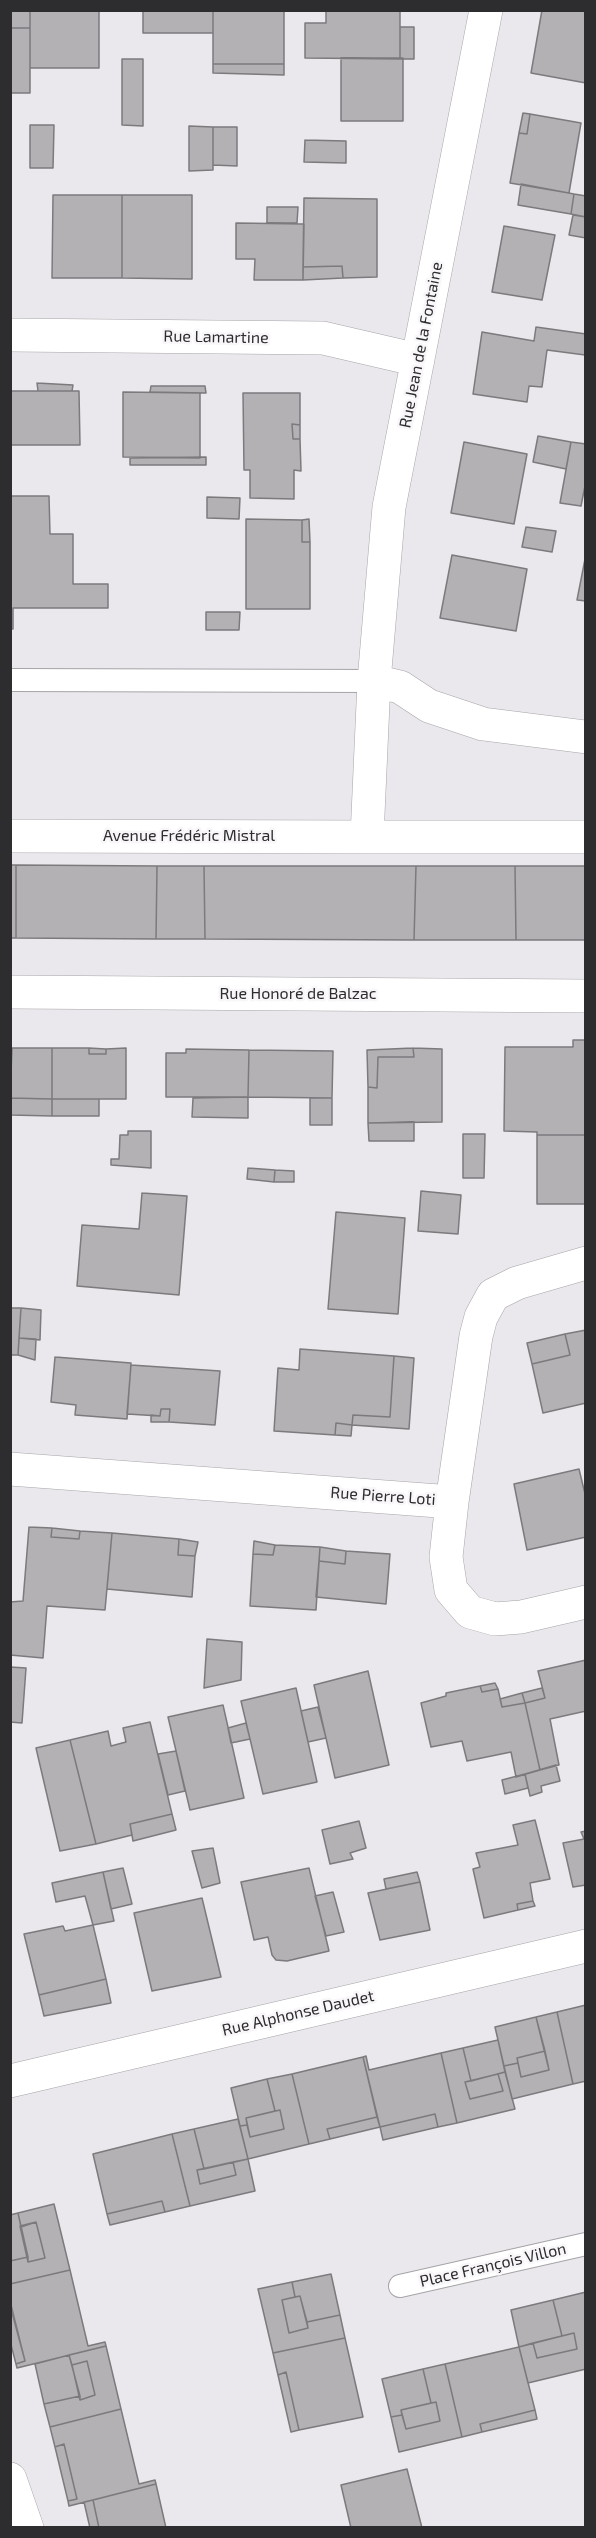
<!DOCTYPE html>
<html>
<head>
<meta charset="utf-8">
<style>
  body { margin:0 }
  #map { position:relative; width:596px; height:2538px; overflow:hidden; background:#eae8ec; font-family:"Exo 2",sans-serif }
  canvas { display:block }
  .frame { position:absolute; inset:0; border:12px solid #2d2c2e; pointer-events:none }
</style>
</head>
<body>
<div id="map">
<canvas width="596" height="2538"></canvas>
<div class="frame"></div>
</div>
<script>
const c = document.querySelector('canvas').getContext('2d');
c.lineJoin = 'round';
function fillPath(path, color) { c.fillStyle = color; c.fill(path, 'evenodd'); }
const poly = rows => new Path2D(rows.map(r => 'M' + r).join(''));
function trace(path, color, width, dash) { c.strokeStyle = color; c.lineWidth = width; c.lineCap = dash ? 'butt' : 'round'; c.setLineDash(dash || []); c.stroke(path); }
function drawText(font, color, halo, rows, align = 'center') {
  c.font = font + ' "Exo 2",sans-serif'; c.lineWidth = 5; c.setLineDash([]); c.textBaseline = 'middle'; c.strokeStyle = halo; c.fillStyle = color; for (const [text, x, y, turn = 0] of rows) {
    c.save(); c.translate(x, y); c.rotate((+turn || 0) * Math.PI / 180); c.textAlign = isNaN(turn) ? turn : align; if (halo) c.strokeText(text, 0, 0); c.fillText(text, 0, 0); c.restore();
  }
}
const building = poly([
  [10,10,30,10,30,28,10,28,10,10],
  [30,10,99,10,99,68,30,68,30,10],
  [143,10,213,10,213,33,143,33,143,10],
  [213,10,284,10,284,64,213,64,213,10],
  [326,10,400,10,400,59,305,58,305,23,326,23,326,10],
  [542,10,586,10,586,83,531,73,542,10],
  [400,27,414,27,414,59,400,59,400,27],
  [10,28,30,28,30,93,10,93,10,28],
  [341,58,403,58,403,121,341,121,341,58],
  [122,59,143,59,143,126,122,125,122,59],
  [213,64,284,64,284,75,213,73,213,64],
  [523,113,530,114,527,134,519,133,523,113],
  [530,114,581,123,569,193,510,183,519,133,527,134,530,114],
  [30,125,54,125,53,168,30,168,30,125],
  [189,126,213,127,213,170,189,171,189,126],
  [213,127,237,127,237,166,213,165,213,127],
  [305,140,346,141,346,163,304,162,305,140],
  [521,184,574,194,571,214,518,205,521,184],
  [574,194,586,196,586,217,571,214,574,194],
  [53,195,122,195,122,278,52,278,53,195],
  [122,195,192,195,192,279,122,278,122,195],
  [304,198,377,199,377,277,343,278,342,266,303,267,304,198],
  [267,207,298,207,297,223,267,223,267,207],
  [573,215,586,217,586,238,569,235,573,215],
  [236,223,304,224,303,280,254,280,255,259,236,259,236,223],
  [504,226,555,235,542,300,492,292,504,226],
  [342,266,343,278,303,280,303,267,342,266],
  [536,327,586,334,585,355,547,350,542,387,529,386,527,402,473,394,482,332,534,341,536,327],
  [37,383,73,385,72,391,38,391,37,383],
  [151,386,205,386,206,393,150,392,151,386],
  [10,391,79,391,80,445,10,445,10,391],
  [123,392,200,393,200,458,123,457,123,392],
  [243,393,300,393,300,425,292,424,293,439,300,439,301,471,294,470,294,499,250,498,250,470,244,470,243,393],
  [292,424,300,425,300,439,293,439,292,424],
  [538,436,571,442,566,469,533,462,538,436],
  [464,442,527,454,514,524,451,513,464,442],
  [571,442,586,444,586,481,581,506,560,503,571,442],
  [206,457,206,465,130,465,130,458,206,457],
  [10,496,49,496,50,534,73,534,73,584,108,584,108,608,13,608,13,629,10,629,10,496],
  [207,497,240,498,239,519,207,518,207,497],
  [246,519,302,520,302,542,310,542,310,609,246,609,246,519],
  [309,519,310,542,302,542,302,520,309,519],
  [526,527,556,531,552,552,522,547,526,527],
  [586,554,586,601,577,600,586,554],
  [452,555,527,569,516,631,440,618,452,555],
  [206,612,240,612,239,630,206,630,206,612],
  [10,865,16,865,16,938,10,938,10,865],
  [16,865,157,866,156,939,16,938,16,865],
  [157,866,204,866,205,939,156,939,157,866],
  [204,866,416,866,414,940,205,939,204,866],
  [416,866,515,866,516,940,414,940,416,866],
  [515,866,586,866,586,940,516,940,515,866],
  [573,1040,586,1040,586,1135,537,1135,537,1132,504,1131,505,1047,573,1047,573,1040],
  [12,1048,52,1048,52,1099,10,1098,12,1048],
  [52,1048,89,1048,89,1054,106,1054,106,1049,126,1048,126,1099,52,1099,52,1048],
  [89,1048,106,1049,106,1054,89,1054,89,1048],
  [413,1048,414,1057,378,1057,377,1088,368,1087,367,1050,413,1048],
  [413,1048,442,1049,442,1122,368,1123,368,1087,377,1088,378,1057,414,1057,413,1048],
  [186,1049,249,1050,248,1097,166,1097,166,1053,186,1053,186,1049],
  [249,1050,333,1051,332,1098,248,1097,249,1050],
  [248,1097,248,1118,192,1117,193,1098,248,1097],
  [10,1098,52,1099,52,1116,10,1115,10,1098],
  [310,1098,332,1098,332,1125,310,1125,310,1098],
  [52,1099,99,1099,99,1116,52,1116,52,1099],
  [414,1122,414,1141,369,1141,368,1123,414,1122],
  [128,1131,151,1131,151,1168,111,1165,111,1159,119,1159,120,1135,128,1135,128,1131],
  [463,1134,485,1134,484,1178,463,1178,463,1134],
  [537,1135,586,1135,586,1204,537,1204,537,1135],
  [248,1168,275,1170,274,1182,247,1179,248,1168],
  [275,1170,294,1171,294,1182,274,1182,275,1170],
  [421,1191,461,1195,458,1234,418,1231,421,1191],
  [142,1193,187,1196,179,1295,77,1286,82,1225,139,1229,142,1193],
  [336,1212,405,1218,398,1314,328,1309,336,1212],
  [10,1308,21,1308,18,1355,10,1355,10,1308],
  [21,1308,41,1310,40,1340,19,1338,21,1308],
  [586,1330,586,1403,543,1413,532,1364,570,1355,565,1334,586,1330],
  [565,1334,570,1355,532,1364,527,1343,565,1334],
  [19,1338,36,1339,35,1360,18,1355,19,1338],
  [300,1349,394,1356,390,1417,353,1415,352,1425,336,1423,335,1435,274,1431,278,1368,299,1370,300,1349],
  [394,1356,414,1358,409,1429,352,1425,353,1415,390,1417,394,1356],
  [55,1357,131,1363,127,1419,75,1415,76,1405,51,1402,55,1357],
  [131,1365,220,1371,215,1425,169,1422,170,1409,161,1409,160,1416,127,1414,131,1365],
  [161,1409,170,1409,169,1422,151,1422,151,1415,160,1416,161,1409],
  [336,1423,352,1425,351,1436,335,1435,336,1423],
  [579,1469,586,1498,586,1537,527,1550,514,1484,579,1469],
  [29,1527,52,1528,51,1537,79,1539,80,1531,112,1533,105,1610,47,1606,43,1658,10,1655,10,1602,23,1601,29,1527],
  [52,1528,80,1531,79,1539,51,1537,52,1528],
  [112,1533,179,1539,178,1555,195,1556,192,1597,107,1589,112,1533],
  [179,1539,198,1542,195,1556,178,1555,179,1539],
  [254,1541,275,1545,273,1555,253,1554,254,1541],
  [275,1545,320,1547,316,1610,250,1606,253,1554,273,1555,275,1545],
  [320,1547,346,1551,345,1564,319,1561,320,1547],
  [346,1551,390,1554,386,1604,316,1597,319,1561,345,1564,346,1551],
  [207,1639,242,1642,241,1680,204,1688,207,1639],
  [586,1660,586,1711,550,1719,559,1765,540,1770,525,1703,545,1698,538,1671,586,1660],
  [10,1667,26,1668,22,1723,10,1722,10,1667],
  [368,1671,389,1765,335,1778,314,1685,368,1671],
  [495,1683,498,1689,482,1692,480,1686,495,1683],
  [480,1686,482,1692,498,1689,502,1707,525,1703,540,1770,516,1777,511,1752,467,1761,462,1741,431,1747,421,1703,446,1696,446,1693,480,1686],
  [296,1688,317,1782,263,1794,241,1701,296,1688],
  [542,1688,545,1698,525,1703,522,1693,542,1688],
  [522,1693,525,1703,502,1707,500,1699,522,1693],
  [223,1705,244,1798,190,1810,168,1717,223,1705],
  [318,1707,326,1738,308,1742,301,1711,318,1707],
  [150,1722,172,1814,130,1824,132,1835,96,1844,70,1740,108,1731,111,1746,126,1742,123,1728,150,1722],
  [246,1723,250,1739,231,1743,228,1728,246,1723],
  [70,1740,96,1844,60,1851,36,1748,70,1740],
  [176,1751,185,1791,168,1795,158,1754,176,1751],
  [556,1765,560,1781,541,1786,542,1792,530,1796,525,1774,556,1765],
  [525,1774,528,1788,505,1794,502,1780,525,1774],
  [172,1814,176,1830,133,1841,130,1824,172,1814],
  [535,1820,550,1879,530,1883,533,1901,517,1904,518,1910,484,1918,473,1869,480,1867,476,1853,518,1845,513,1825,535,1820],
  [359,1821,366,1848,350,1853,353,1859,330,1864,322,1830,359,1821],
  [586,1831,586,1885,573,1887,563,1843,584,1839,581,1832,586,1831],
  [213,1848,220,1883,202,1888,192,1851,213,1848],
  [123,1868,132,1904,111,1909,103,1872,123,1868],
  [309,1868,329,1951,287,1961,276,1960,272,1955,268,1937,254,1940,241,1882,309,1868],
  [103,1872,114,1921,93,1925,85,1896,56,1902,52,1883,103,1872],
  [417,1872,420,1882,386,1889,384,1879,417,1872],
  [420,1882,430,1930,380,1940,368,1893,420,1882],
  [333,1892,344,1932,326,1936,315,1896,333,1892],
  [202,1898,221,1977,152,1991,134,1913,202,1898],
  [533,1901,535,1906,518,1910,517,1904,533,1901],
  [93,1925,106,1979,39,1995,24,1934,63,1926,65,1931,93,1925],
  [106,1979,111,2003,44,2016,39,1995,106,1979],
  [586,2005,586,2081,573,2084,557,2012,586,2005],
  [557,2012,573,2084,512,2099,504,2066,518,2063,521,2077,549,2070,536,2017,557,2012],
  [536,2017,545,2051,517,2058,518,2063,504,2066,495,2027,536,2017],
  [498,2040,505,2072,471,2081,463,2048,498,2040],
  [463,2048,471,2081,465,2082,470,2099,503,2091,498,2074,505,2072,515,2109,457,2123,441,2053,463,2048],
  [545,2051,549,2070,521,2077,517,2058,545,2051],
  [441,2053,457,2123,438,2127,435,2114,380,2127,363,2057,366,2056,369,2070,441,2053],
  [363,2057,377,2117,327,2129,330,2139,309,2144,292,2074,363,2057],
  [292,2074,309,2144,248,2159,240,2126,247,2125,250,2137,284,2129,280,2110,275,2111,267,2079,292,2074],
  [498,2074,503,2091,470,2099,465,2082,498,2074],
  [267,2079,275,2111,246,2118,247,2125,240,2126,231,2088,267,2079],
  [280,2110,284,2129,250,2137,246,2118,280,2110],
  [435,2114,438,2127,383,2140,380,2127,435,2114],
  [377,2117,380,2127,330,2139,327,2129,377,2117],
  [238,2119,248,2159,204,2169,194,2129,238,2119],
  [194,2129,204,2169,197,2170,200,2184,236,2175,233,2162,248,2159,255,2191,190,2206,172,2134,194,2129],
  [172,2134,190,2206,165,2212,162,2201,107,2214,93,2154,172,2134],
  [233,2162,236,2175,200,2184,197,2170,233,2162],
  [162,2201,165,2212,110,2225,107,2214,162,2201],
  [54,2204,70,2270,10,2284,10,2261,28,2257,28,2262,45,2258,36,2222,21,2227,18,2213,54,2204],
  [18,2213,28,2257,10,2261,10,2215,18,2213],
  [36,2222,45,2258,28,2262,20,2226,36,2222],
  [70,2270,88,2346,105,2342,106,2346,17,2368,16,2364,25,2361,10,2305,10,2284,70,2270],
  [331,2274,340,2315,307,2322,300,2296,295,2297,292,2282,331,2274],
  [292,2282,295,2297,282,2300,289,2333,308,2328,307,2322,340,2315,345,2338,273,2353,258,2289,292,2282],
  [586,2292,586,2369,528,2383,519,2347,533,2343,537,2358,577,2349,574,2333,562,2336,553,2300,586,2292],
  [300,2296,308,2328,289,2333,282,2300,300,2296],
  [553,2300,562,2336,519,2347,511,2310,553,2300],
  [11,2305,25,2361,16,2364,10,2341,11,2305],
  [574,2333,577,2349,537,2358,533,2343,574,2333],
  [345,2338,363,2417,299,2430,286,2372,278,2375,273,2353,345,2338],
  [106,2346,121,2409,50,2427,44,2404,80,2396,80,2400,95,2395,87,2361,72,2365,69,2355,106,2346],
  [519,2347,535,2410,480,2424,482,2432,462,2437,445,2364,519,2347],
  [69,2355,80,2396,44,2404,35,2364,69,2355],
  [87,2361,95,2395,80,2400,72,2365,87,2361],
  [445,2364,462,2437,399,2452,391,2417,402,2415,406,2429,440,2421,436,2402,431,2403,423,2369,445,2364],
  [423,2369,431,2403,401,2410,402,2415,391,2417,382,2379,423,2369],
  [286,2372,299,2430,291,2432,278,2375,286,2372],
  [436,2402,440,2421,406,2429,401,2410,436,2402],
  [121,2409,139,2484,155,2480,156,2484,69,2506,68,2501,77,2499,64,2444,55,2447,50,2427,121,2409],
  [535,2410,537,2419,482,2432,480,2424,535,2410],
  [64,2444,77,2499,68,2501,55,2447,64,2444],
  [407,2469,422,2528,351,2528,341,2485,407,2469],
  [156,2484,166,2528,99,2528,93,2500,156,2484],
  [93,2500,99,2528,90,2528,84,2502,93,2500]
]);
fillPath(building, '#b3b1b4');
trace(building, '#7c7a7d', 1.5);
const lane = poly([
  [10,680,374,681],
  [400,2286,586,2244]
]);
const street = poly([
  [10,335,323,338,418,360],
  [374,681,400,687,429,706,483,724,586,737],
  [10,836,367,837,374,681,389,507,486,10],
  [367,837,586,837],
  [10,992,586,996],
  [10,1469,452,1502,476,1336,481,1317,493,1295,517,1283,586,1263],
  [452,1502,446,1557,451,1590,470,1612,495,1619,521,1617,586,1602],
  [10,2081,586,1946],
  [10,2479,27,2528]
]);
trace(lane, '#a6a4a8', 24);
trace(street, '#a6a4a8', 34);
trace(lane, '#fff', 22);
trace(street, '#fff', 33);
drawText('16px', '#2d2c2e', '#f8f6f9', [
  ["Rue Lamartine",216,337,1],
  ["Rue Jean de la Fontaine",421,345,-79],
  ["Avenue Frédéric Mistral",189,836],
  ["Rue Honoré de Balzac",298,994],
  ["Rue Pierre Loti",383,1496,4],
  ["Rue Alphonse Daudet",298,2013,-13],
  ["Place François Villon",493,2265,-13]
]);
</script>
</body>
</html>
